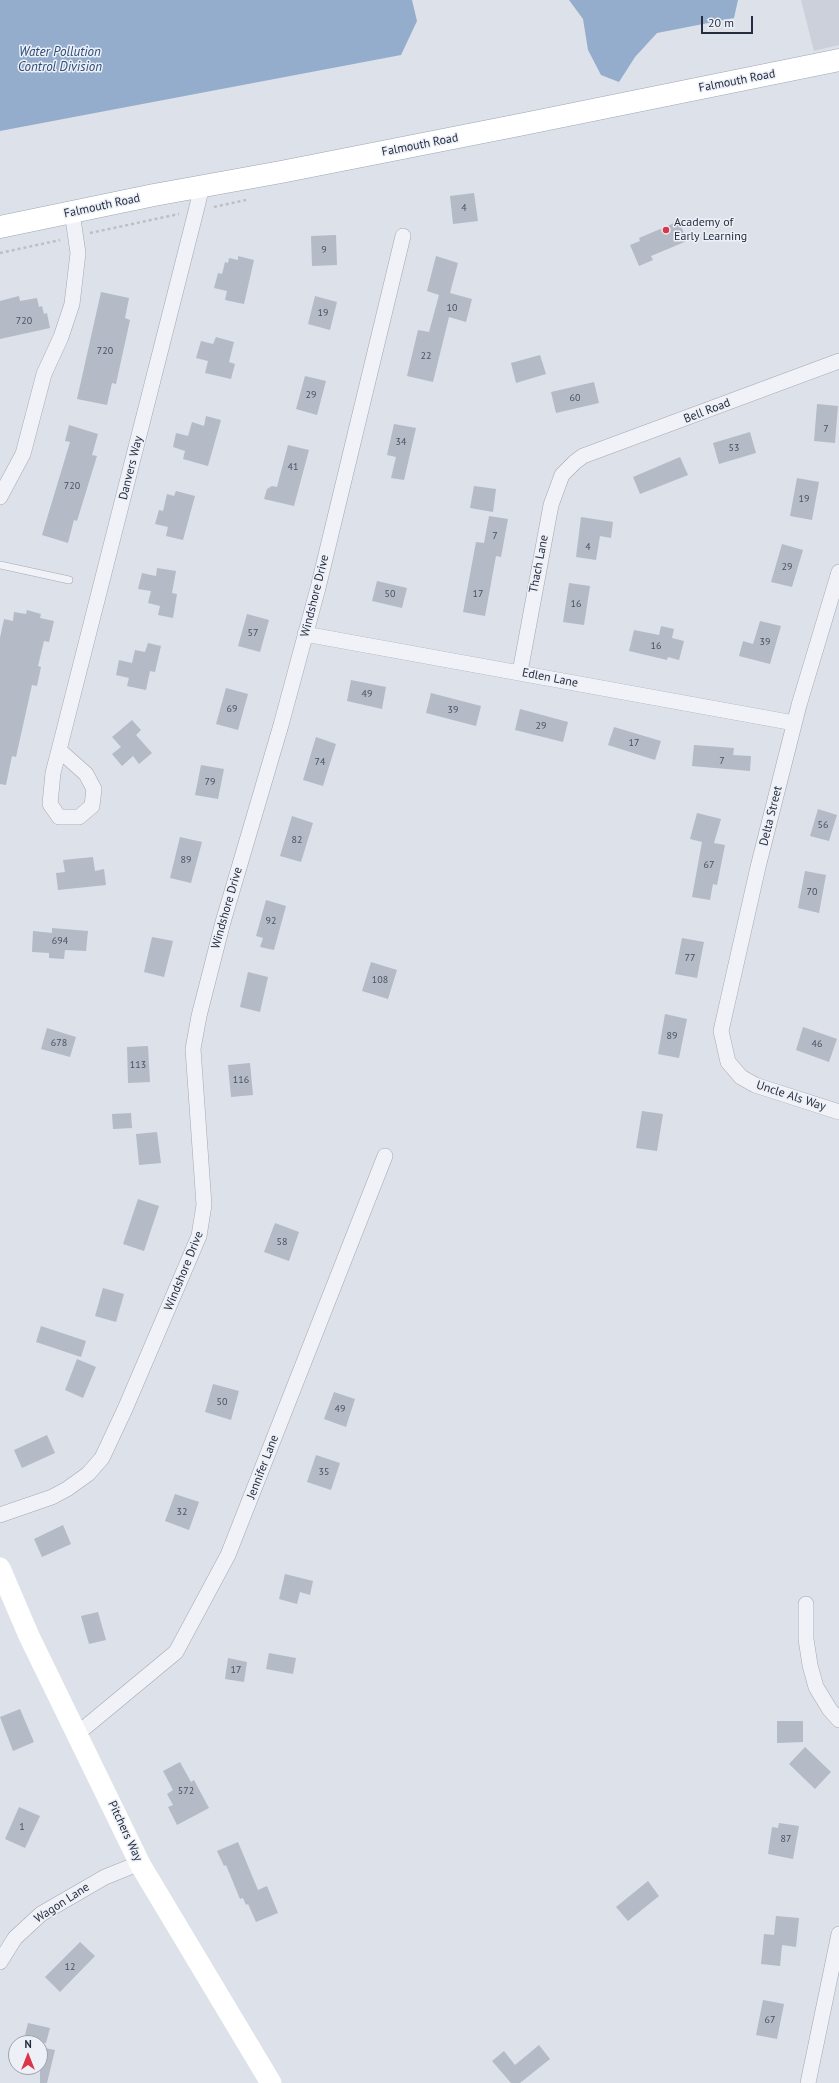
<!DOCTYPE html>
<html>
<head>
<meta charset="utf-8">
<style>
  body { margin:0 }
  #map { position:relative; width:839px; height:2083px; overflow:hidden; background:#dde1e9; font-family:"PT Sans",sans-serif }
  canvas { display:block }
  .north { position:absolute; left:8px; top:2035px; width:40px; height:40px; box-sizing:border-box; background:#edf0f6; border:1px solid #9da2ae; border-radius:50%; rotate:0deg; font-size:11px; font-weight:700; line-height:16px; text-align:center; color:#252e41 }
  .north::after { content:''; display:block; margin:auto; width:14px; height:18px; background:#db3547; clip-path:polygon(50% 0,100% 100%,50% 72%,0 100%) }
  .scale { position:absolute; left:701px; top:16px; width:52px; height:18px; box-sizing:border-box; border:2px solid #252e41; border-top:0; padding-left:5px; font-size:12px; line-height:14px; white-space:nowrap; color:#252e41; -webkit-text-stroke:3px #edf0f6; paint-order:stroke }
</style>
</head>
<body>
<div id="map">
<canvas width="839" height="2083"></canvas>
<div class="north">N</div>
<div class="scale">20 m</div>
</div>
<script>
const c = document.querySelector('canvas').getContext('2d');
c.lineJoin = 'round';
function fillPath(path, color) { c.fillStyle = color; c.fill(path, 'evenodd'); }
const poly = rows => new Path2D(rows.map(r => 'M' + r).join(''));
function trace(path, color, width, dash) { c.strokeStyle = color; c.lineWidth = width; c.lineCap = dash ? 'butt' : 'round'; c.setLineDash(dash || []); c.stroke(path); }
function drawText(font, color, halo, rows, align = 'center') {
  c.font = font + ' "PT Sans",sans-serif'; c.lineWidth = 3; c.setLineDash([]); c.textBaseline = 'middle'; c.strokeStyle = halo; c.fillStyle = color; for (const [text, x, y, turn = 0] of rows) {
    c.save(); c.translate(x, y); c.rotate((+turn || 0) * Math.PI / 180); c.textAlign = isNaN(turn) ? turn : align; if (halo) c.strokeText(text, 0, 0); c.fillText(text, 0, 0); c.restore();
  }
}
fillPath(poly([
  [801,0,839,0,839,45,814,51]
]), '#cbd0db');
fillPath(poly([
  [0,0,412,0,417,21,401,55,0,131],
  [569,0,738,0,734,18,657,33,635,57,619,82,601,75,588,50,583,19]
]), '#94adcd');
fillPath(poly([
  [474,193,478,221,453,224,450,196],
  [679,221,687,241,651,256,653,260,639,266,630,245,640,241,639,238],
  [336,235,337,265,312,266,311,236],
  [238,256,254,260,244,304,225,300,227,291,214,288,218,273,222,274,225,262,228,263,229,258,238,260],
  [436,256,458,263,450,293,472,299,466,322,449,317,433,382,407,376,418,330,429,332,439,295,427,291],
  [101,292,129,298,125,318,130,320,116,384,112,383,107,405,77,399],
  [19,296,20,301,37,298,39,307,42,306,44,314,47,313,50,328,0,339,0,301],
  [315,296,337,302,330,330,308,324],
  [216,337,234,342,229,362,235,364,231,379,205,373,208,361,196,358,201,341,213,344],
  [540,355,546,374,516,383,511,363],
  [305,376,326,381,317,415,296,409],
  [594,382,599,403,556,413,551,392],
  [817,404,838,406,835,443,814,441],
  [206,416,221,420,208,466,183,459,185,451,173,447,176,433,188,436,192,422,204,426],
  [394,424,416,428,404,480,391,478,396,457,387,455],
  [69,425,98,434,92,455,97,456,77,521,74,520,68,543,42,535,70,442,65,441],
  [750,432,756,453,719,464,713,443],
  [288,445,309,450,294,506,264,499,267,489,272,486,277,487],
  [680,457,688,475,640,494,633,477],
  [797,478,819,482,812,520,790,516],
  [474,486,496,489,493,512,470,508],
  [176,491,195,496,183,540,166,536,168,527,155,524,159,510,163,511,167,494,174,496],
  [489,516,508,519,501,557,496,556,485,616,463,612,476,542,484,543],
  [581,517,613,522,611,538,600,536,596,560,576,557],
  [782,544,803,550,792,587,771,582],
  [157,568,176,571,172,593,177,594,173,618,158,615,160,606,148,603,151,591,138,589,142,573,156,576],
  [377,581,407,588,402,608,372,601],
  [569,583,590,586,584,625,563,622],
  [27,610,41,614,40,618,54,621,49,642,44,641,38,666,41,667,37,686,32,685,16,757,12,756,6,785,0,784,0,638,4,619,13,621,14,612,26,614],
  [247,614,269,620,260,652,238,646],
  [760,621,781,626,770,664,739,656,743,641,753,644],
  [661,626,674,629,672,638,684,641,679,660,668,657,667,660,629,651,634,630,659,635],
  [148,643,161,646,155,672,150,671,146,690,127,686,129,678,116,675,119,660,132,663,135,650,145,652],
  [351,680,386,687,382,709,347,701],
  [226,688,248,694,238,730,216,724],
  [431,693,481,706,476,726,426,713],
  [520,709,568,722,563,742,515,730],
  [132,720,141,730,136,735,152,753,139,764,133,756,122,766,112,754,121,747,112,737],
  [614,727,661,741,655,760,608,745],
  [316,737,336,744,323,786,303,780],
  [694,745,734,748,733,755,751,756,750,771,692,766],
  [201,765,224,769,218,799,195,795],
  [818,809,837,815,829,841,810,836],
  [697,813,721,819,714,843,725,845,717,885,713,884,710,900,692,897,702,842,690,839],
  [292,816,313,823,301,862,280,856],
  [180,837,202,842,191,883,170,878],
  [93,857,95,871,104,869,106,885,58,890,56,873,65,872,63,860],
  [805,871,826,875,819,913,798,908],
  [266,900,286,906,274,950,260,947,263,938,256,936],
  [52,928,88,931,86,951,65,950,64,959,49,958,49,953,32,952,33,931,52,933],
  [152,937,173,941,164,977,144,972],
  [682,938,704,942,697,978,675,974],
  [371,962,397,970,388,999,362,991],
  [248,972,268,977,260,1012,240,1007],
  [665,1014,687,1019,679,1058,658,1054],
  [803,1027,837,1039,829,1062,796,1050],
  [47,1028,76,1037,70,1057,41,1049],
  [148,1046,150,1082,128,1083,127,1047],
  [250,1063,253,1095,231,1097,228,1065],
  [642,1111,663,1114,657,1151,636,1148],
  [131,1113,132,1128,113,1129,112,1114],
  [157,1132,161,1163,139,1165,136,1134],
  [138,1199,159,1206,144,1251,123,1244],
  [275,1223,299,1232,289,1261,264,1252],
  [103,1288,124,1294,116,1322,95,1316],
  [41,1326,86,1341,81,1357,36,1342],
  [77,1359,96,1367,83,1398,65,1390],
  [213,1384,239,1391,231,1420,205,1412],
  [334,1392,355,1399,346,1427,324,1419],
  [47,1435,55,1453,22,1468,14,1450],
  [316,1455,340,1463,331,1490,307,1482],
  [175,1494,199,1502,189,1530,165,1521],
  [63,1525,71,1544,42,1557,34,1539],
  [285,1574,313,1581,310,1595,300,1592,297,1604,279,1599],
  [98,1612,106,1640,89,1644,81,1616],
  [269,1653,296,1658,293,1674,266,1669],
  [228,1658,247,1662,244,1682,225,1679],
  [20,1709,34,1742,13,1751,0,1717],
  [777,1721,803,1721,803,1742,777,1743],
  [805,1747,831,1772,815,1789,789,1764],
  [180,1762,191,1782,194,1780,209,1808,177,1825,168,1807,173,1805,167,1794,173,1790,163,1771],
  [19,1807,40,1816,25,1848,5,1839],
  [779,1823,799,1826,793,1859,768,1854,772,1827,778,1828],
  [238,1842,258,1890,267,1886,278,1913,256,1922,248,1904,246,1905,243,1898,240,1899,226,1865,224,1866,217,1851],
  [648,1881,659,1896,628,1921,616,1907],
  [776,1916,799,1918,796,1947,782,1945,780,1966,761,1964,764,1934,774,1935],
  [80,1942,95,1956,60,1992,45,1977],
  [763,2000,784,2004,777,2039,756,2035],
  [28,2023,50,2028,46,2043,23,2043],
  [539,2045,550,2059,520,2083,511,2083,492,2061,504,2051,515,2065],
  [40,2047,55,2050,47,2083,40,2083]
]), '#b4bac6');
const service = poly([
  [0,565,69,580]
]);
const minor = poly([
  [0,497,23,454,44,374,61,337,72,304,78,253,72,212],
  [839,572,799,705,758,867,721,1031,728,1062,741,1077,755,1085,839,1112],
  [305,634,794,723],
  [520,672,551,505,562,475,575,462,583,456,839,361],
  [59,750,86,774,94,789,92,806,79,817,59,817,50,804,53,773,59,750,196,211,202,186],
  [0,1515,52,1497,67,1489,88,1474,102,1458,125,1409,199,1236,204,1205,193,1049,199,1016,223,922,281,725,318,588,403,236],
  [806,1604,806,1639,810,1665,816,1687,830,1710,839,1720],
  [77,1734,176,1652,228,1555,385,1156],
  [0,1962,15,1938,41,1914,105,1877,140,1863],
  [808,2083,839,1934]
]);
const primary = poly([
  [0,227,154,195,281,172,519,125,839,60]
]);
trace(service, '#a2a8b3', 8);
trace(minor, '#a2a8b3', 16);
trace(primary, '#9ca5b6', 23);
trace(poly([
  [214,207,246,200],
  [90,233,179,214],
  [0,253,60,240]
]), '#bcbfc8', 2.5, [3, 3]);
trace(service, '#f1f2f7', 7);
trace(minor, '#f1f2f7', 15);
trace(poly([
  [0,1568,29,1636,141,1866,271,2083]
]), '#fff', 21);
trace(primary, '#fff', 22);
for (const [x, y, r, color] of [
  [666,230,4,"#db3547"]
]) { const dot = new Path2D(); dot.arc(x, y, r, 0, 2 * Math.PI); c.fillStyle = color; c.fill(dot); trace(dot, '#edf0f6', 1.5); }
drawText('10px', '#495162', null, [
  ["4",464,208],
  ["9",324,250],
  ["10",452,308],
  ["19",323,313],
  ["720",24,321],
  ["720",105,351],
  ["22",426,356],
  ["29",311,395],
  ["60",575,398],
  ["7",826,429],
  ["34",401,442],
  ["53",734,448],
  ["41",293,467],
  ["720",72,486],
  ["19",804,499],
  ["7",495,536],
  ["4",588,547],
  ["29",787,567],
  ["50",390,594],
  ["17",478,594],
  ["16",576,604],
  ["57",253,633],
  ["39",765,642],
  ["16",656,646],
  ["49",367,694],
  ["69",232,709],
  ["39",453,710],
  ["29",541,726],
  ["17",634,743],
  ["7",722,761],
  ["74",320,762],
  ["79",210,782],
  ["56",823,825],
  ["82",297,840],
  ["89",186,860],
  ["67",709,865],
  ["70",812,892],
  ["92",271,921],
  ["694",60,941],
  ["77",690,958],
  ["108",380,980],
  ["89",672,1036],
  ["678",59,1043],
  ["46",817,1044],
  ["113",138,1065],
  ["116",241,1080],
  ["58",282,1242],
  ["50",222,1402],
  ["49",340,1409],
  ["35",324,1472],
  ["32",182,1512],
  ["17",236,1670],
  ["572",186,1791],
  ["1",22,1827],
  ["87",786,1839],
  ["12",70,1967],
  ["67",770,2020]
]);
drawText('12px', '#252e41', '#edf0f6', [
  ["Falmouth Road",737,81,-11],
  ["Falmouth Road",420,145,-11],
  ["Falmouth Road",102,206,-12],
  ["Bell Road",707,411,-21],
  ["Danvers Way",131,468,-76],
  ["Thach Lane",539,564,-79],
  ["Windshore Drive",315,596,-76],
  ["Edlen Lane",550,678,11],
  ["Delta Street",771,816,-76],
  ["Windshore Drive",227,908,-74],
  ["Uncle Als Way",791,1096,18],
  ["Windshore Drive",184,1271,-68],
  ["Jennifer Lane",263,1467,-69],
  ["Pitchers Way",125,1831,65],
  ["Wagon Lane",62,1903,-33]
]);
drawText('12px', '#252e41', '#edf0f6', [
  ["Academy of",674,223],
  ["Early Learning",674,237]
], 'left');
drawText('italic 13px', '#2b4b79', '#edf0f6', [
  ["Water Pollution",60,52],
  ["Control Division",60,67]
]);
</script>
</body>
</html>
